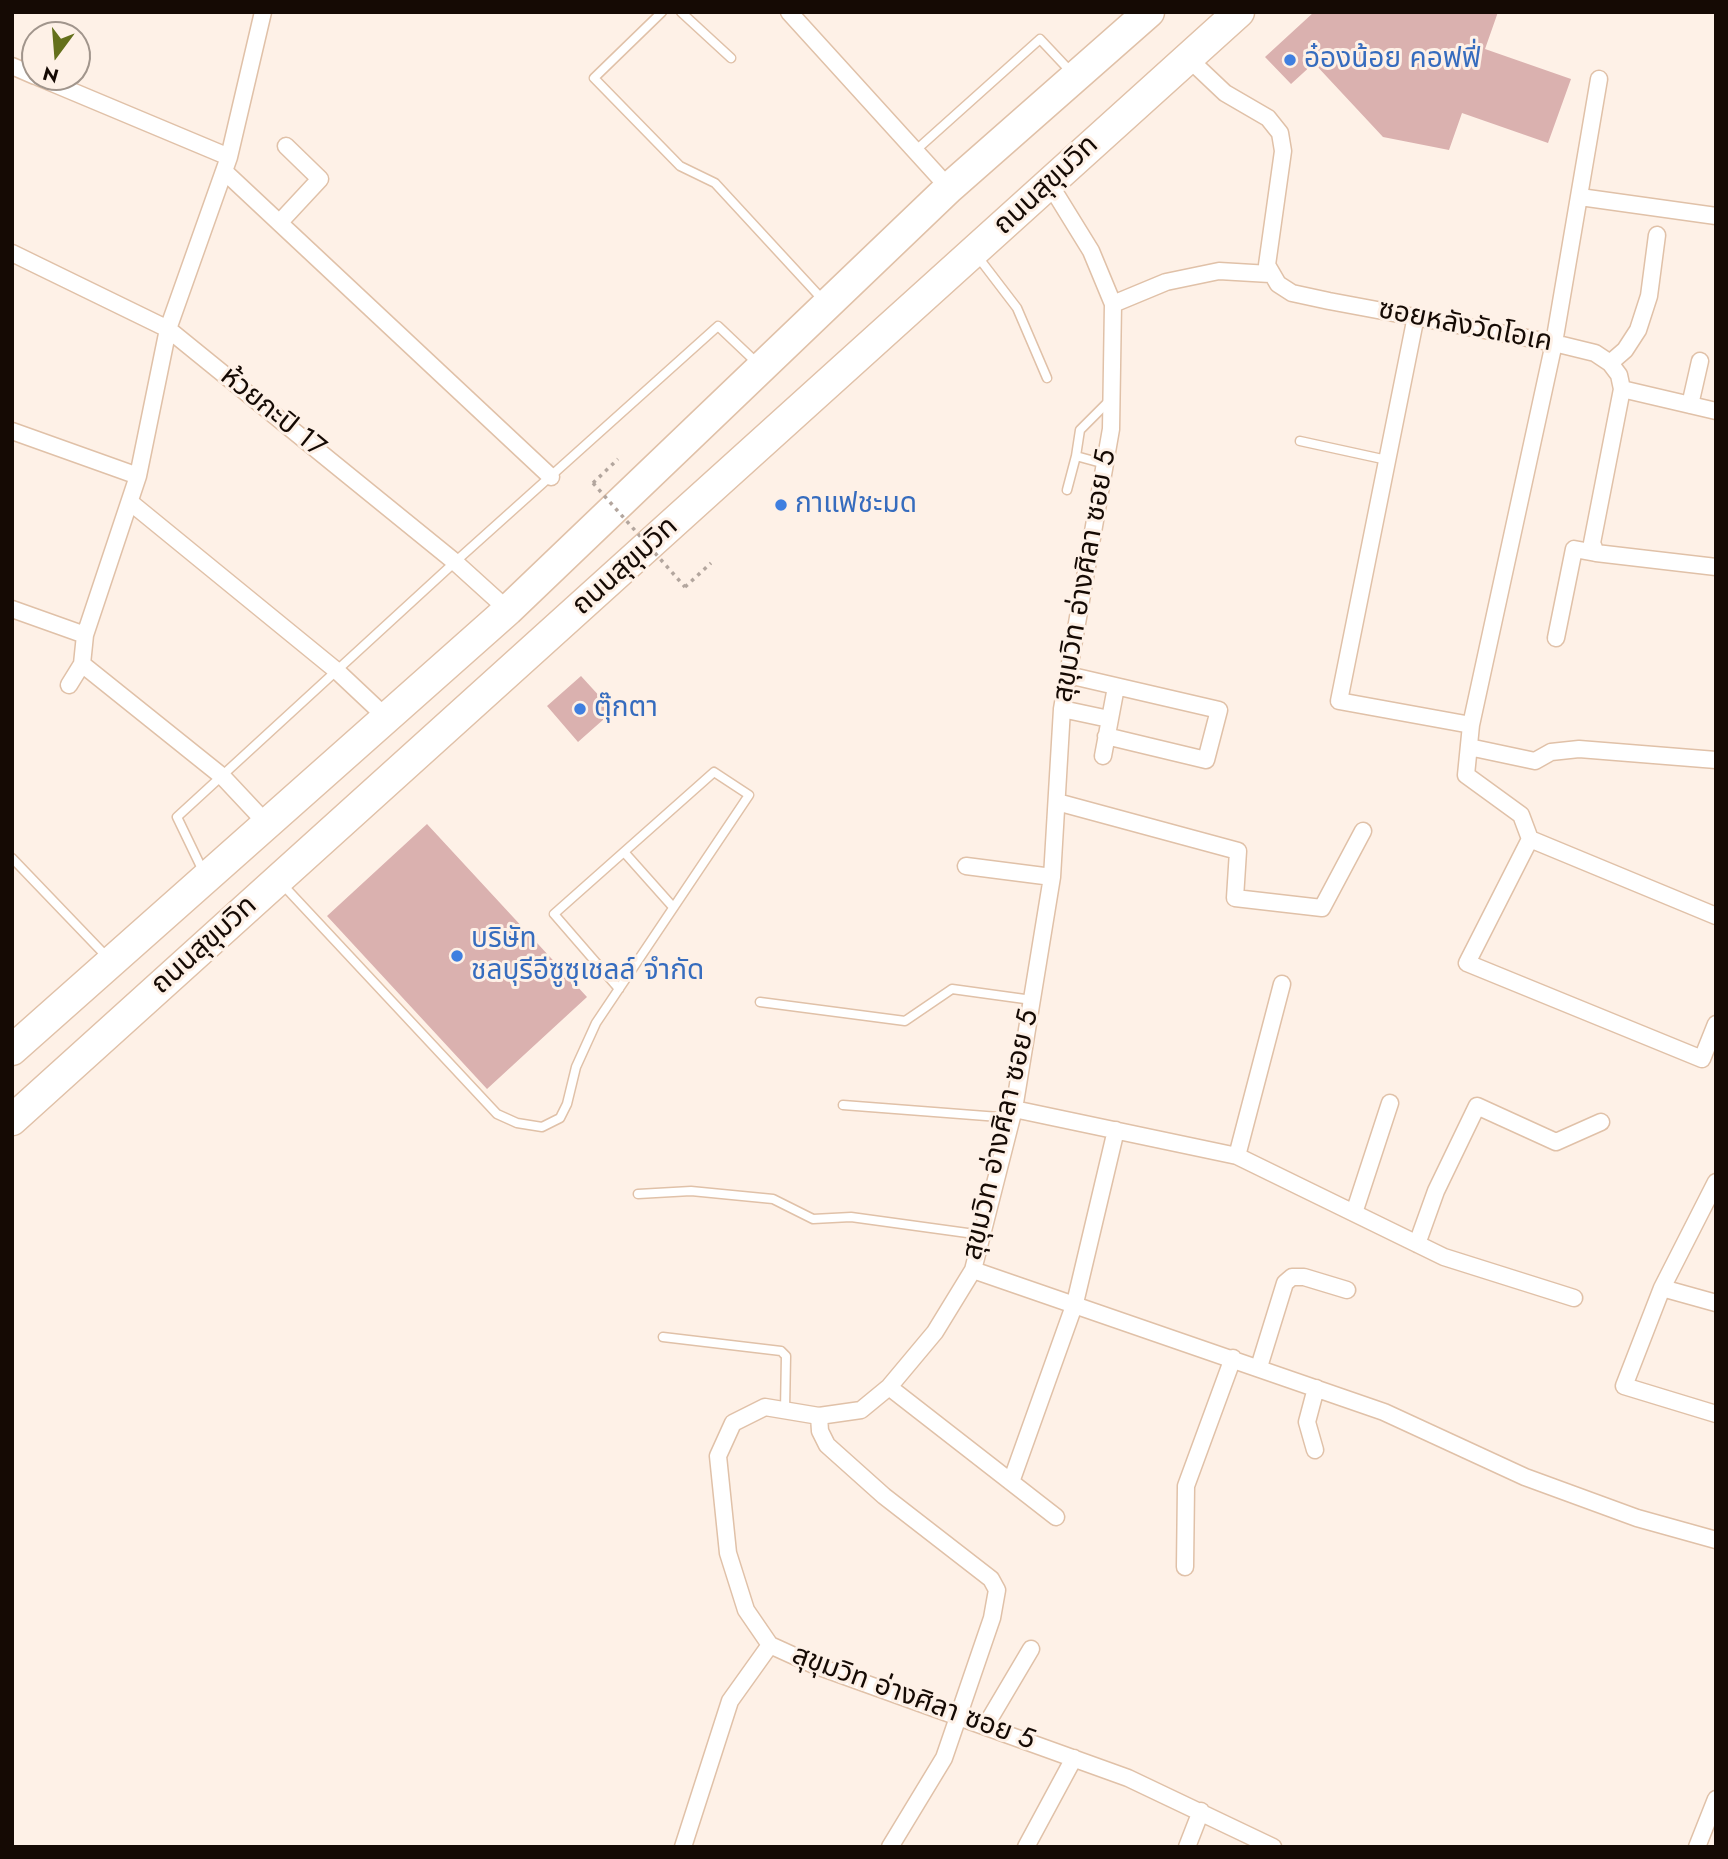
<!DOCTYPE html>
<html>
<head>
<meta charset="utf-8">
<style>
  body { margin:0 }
  #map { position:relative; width:1728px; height:1859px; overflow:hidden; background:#fef1e7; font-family:Jost,sans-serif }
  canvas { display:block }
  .frame { position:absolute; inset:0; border:14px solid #150a04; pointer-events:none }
  .north { position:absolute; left:21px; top:21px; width:70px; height:70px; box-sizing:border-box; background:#fef1e7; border:2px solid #a1958c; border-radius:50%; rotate:196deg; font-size:19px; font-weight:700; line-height:28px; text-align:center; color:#150a04 }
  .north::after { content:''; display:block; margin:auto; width:24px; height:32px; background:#64701b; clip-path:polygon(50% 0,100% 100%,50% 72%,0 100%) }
</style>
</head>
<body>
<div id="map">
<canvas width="1728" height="1859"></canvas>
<div class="frame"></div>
<div class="north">N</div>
</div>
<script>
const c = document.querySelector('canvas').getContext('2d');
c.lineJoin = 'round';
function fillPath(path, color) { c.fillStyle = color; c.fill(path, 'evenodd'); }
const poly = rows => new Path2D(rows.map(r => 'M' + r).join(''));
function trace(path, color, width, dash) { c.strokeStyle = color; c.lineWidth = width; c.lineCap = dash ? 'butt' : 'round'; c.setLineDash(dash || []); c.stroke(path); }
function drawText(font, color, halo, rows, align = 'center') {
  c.font = font + ' Jost,"Noto Sans Thai",sans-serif'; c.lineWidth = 6; c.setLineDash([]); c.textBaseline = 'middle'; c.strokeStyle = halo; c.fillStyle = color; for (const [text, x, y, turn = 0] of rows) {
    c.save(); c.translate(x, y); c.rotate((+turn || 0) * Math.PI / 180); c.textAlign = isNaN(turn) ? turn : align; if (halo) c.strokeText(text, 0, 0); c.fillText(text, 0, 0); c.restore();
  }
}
fillPath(poly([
  [1314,12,1498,12,1485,49,1571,79,1548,143,1462,113,1449,150,1383,137,1314,63,1291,84,1265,57],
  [581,676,613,711,578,742,547,706],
  [427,824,587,997,487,1089,327,916]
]), '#dab1af');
const lane = poly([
  [662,12,594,78,680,166,715,183,823,300],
  [681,12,731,58],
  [915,151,1040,39,1072,73],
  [978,257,1017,308,1047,378],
  [1300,441,1387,460],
  [1076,456,1080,430,1111,399],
  [1067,490,1076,456,1105,464],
  [624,852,673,907],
  [12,858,108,958],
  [203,871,177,817,455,562,718,326,757,363],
  [283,885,497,1114,517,1123,542,1127,560,1118,567,1104,576,1067,596,1023,749,795,714,772,554,914,619,989],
  [760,1002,905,1021,952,989,1032,1000],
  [843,1105,1012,1118],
  [638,1194,691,1191,773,1199,813,1219,851,1217,982,1235],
  [663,1337,781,1351,786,1356,785,1410]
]);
const street = poly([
  [789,12,949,188],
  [1188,58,1225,93,1268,118,1280,133,1283,151,1267,265,1278,284,1292,293,1329,301,1554,343,1595,353,1610,363,1619,375,1622,389,1592,543,1596,553,1716,567],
  [12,66,35,76],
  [38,77,229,157],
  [1599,79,1554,343,1471,725,1466,775,1521,815,1530,839,1467,963,1702,1059,1716,1024],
  [224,171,551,477],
  [1049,183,1091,251,1113,304,1111,429,1062,709,1052,877,1014,1109,973,1270,935,1332,889,1387,861,1410,819,1416,765,1407,733,1423,718,1456,728,1553,746,1610,770,1645,814,1665,1128,1778,1273,1847],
  [1580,197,1716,216],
  [280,222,320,179,286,146],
  [12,253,168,329,455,562,508,610],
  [1113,304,1166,282,1219,271,1270,274],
  [1416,316,1339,701,1471,725],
  [1610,363,1625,350,1638,330,1649,296,1657,235],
  [1622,389,1716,411],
  [1690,405,1700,361],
  [12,431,138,476],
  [130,502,337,671,388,719],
  [12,609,85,635],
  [1556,638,1574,549,1596,553],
  [82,664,223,777,268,825],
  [1068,675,1219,710,1206,760,1106,736],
  [69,685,82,664,85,635,138,476,168,329,229,157,263,12],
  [1062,709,1109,719],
  [1469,747,1535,761,1551,752,1579,749,1716,760],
  [1103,756,1116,687],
  [1057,802,1238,851,1235,898,1322,908,1363,831],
  [1530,839,1716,916],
  [966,866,1052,877],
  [1014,1109,1237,1156,1444,1257,1574,1298],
  [1237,1156,1282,984],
  [1716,1182,1662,1288,1624,1386,1716,1414],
  [1354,1213,1390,1103],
  [1417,1244,1436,1191,1477,1106,1556,1142,1601,1122],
  [973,1270,1384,1412,1525,1477,1637,1518,1716,1540],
  [1662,1288,1716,1303],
  [1259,1367,1285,1283,1292,1277,1304,1277,1347,1290],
  [889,1387,1056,1517],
  [819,1416,820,1431,827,1445,884,1496,991,1579,997,1590,992,1618,944,1758,890,1847],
  [1315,1450,1307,1422,1316,1388],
  [1011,1482,1075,1303,1116,1130],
  [1185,1567,1186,1486,1233,1358],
  [986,1725,1031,1649],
  [683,1847,730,1701,770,1645],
  [1026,1847,1074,1758],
  [1187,1847,1201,1811],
  [1697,1847,1716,1799]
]);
const highway = poly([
  [12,1050,508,610,949,188,1149,12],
  [12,1120,1239,12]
]);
trace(lane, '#e0c1a8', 11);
trace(street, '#e0c1a8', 19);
trace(highway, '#e0c1a8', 33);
trace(poly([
  [593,483,618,459],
  [685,587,711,563]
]), '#b3a69e', 3.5, [3.5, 5]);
trace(lane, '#fff', 8);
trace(street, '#fff', 16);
trace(highway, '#fff', 30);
trace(poly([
  [593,483,685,587]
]), '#b3a69e', 3.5, [3.5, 5]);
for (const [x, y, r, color] of [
  [1290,60,7,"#3f7fe0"],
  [781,505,7,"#3f7fe0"],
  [580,709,7,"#3f7fe0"],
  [457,956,7,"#3f7fe0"]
]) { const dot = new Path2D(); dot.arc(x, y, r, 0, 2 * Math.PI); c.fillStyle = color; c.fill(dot); trace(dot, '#fef1e7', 2.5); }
drawText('28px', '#366cbe', '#fef1e7', [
  ["อ๋องน้อย คอฟฟี่",1304,60],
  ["กาแฟชะมด",795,505],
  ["ตุ๊กตา",594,709],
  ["บริษัท",471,940],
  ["ชลบุรีอีซูซุเชลล์ จำกัด",471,972]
], 'left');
drawText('28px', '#150a04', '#fef1e7', [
  ["ถนนสุขุมวิท",1047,186,-43],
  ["ซอยหลังวัดโอเค",1465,327,11],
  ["ห้วยกะปิ 17",272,413,39],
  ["ถนนสุขุมวิท",626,567,-42],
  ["สุขุมวิท อ่างศิลา ซอย 5",1086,576,-80],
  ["ถนนสุขุมวิท",205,946,-42],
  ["สุขุมวิท อ่างศิลา ซอย 5",1002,1135,-77],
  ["สุขุมวิท อ่างศิลา ซอย 5",913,1699,20]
]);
</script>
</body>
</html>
